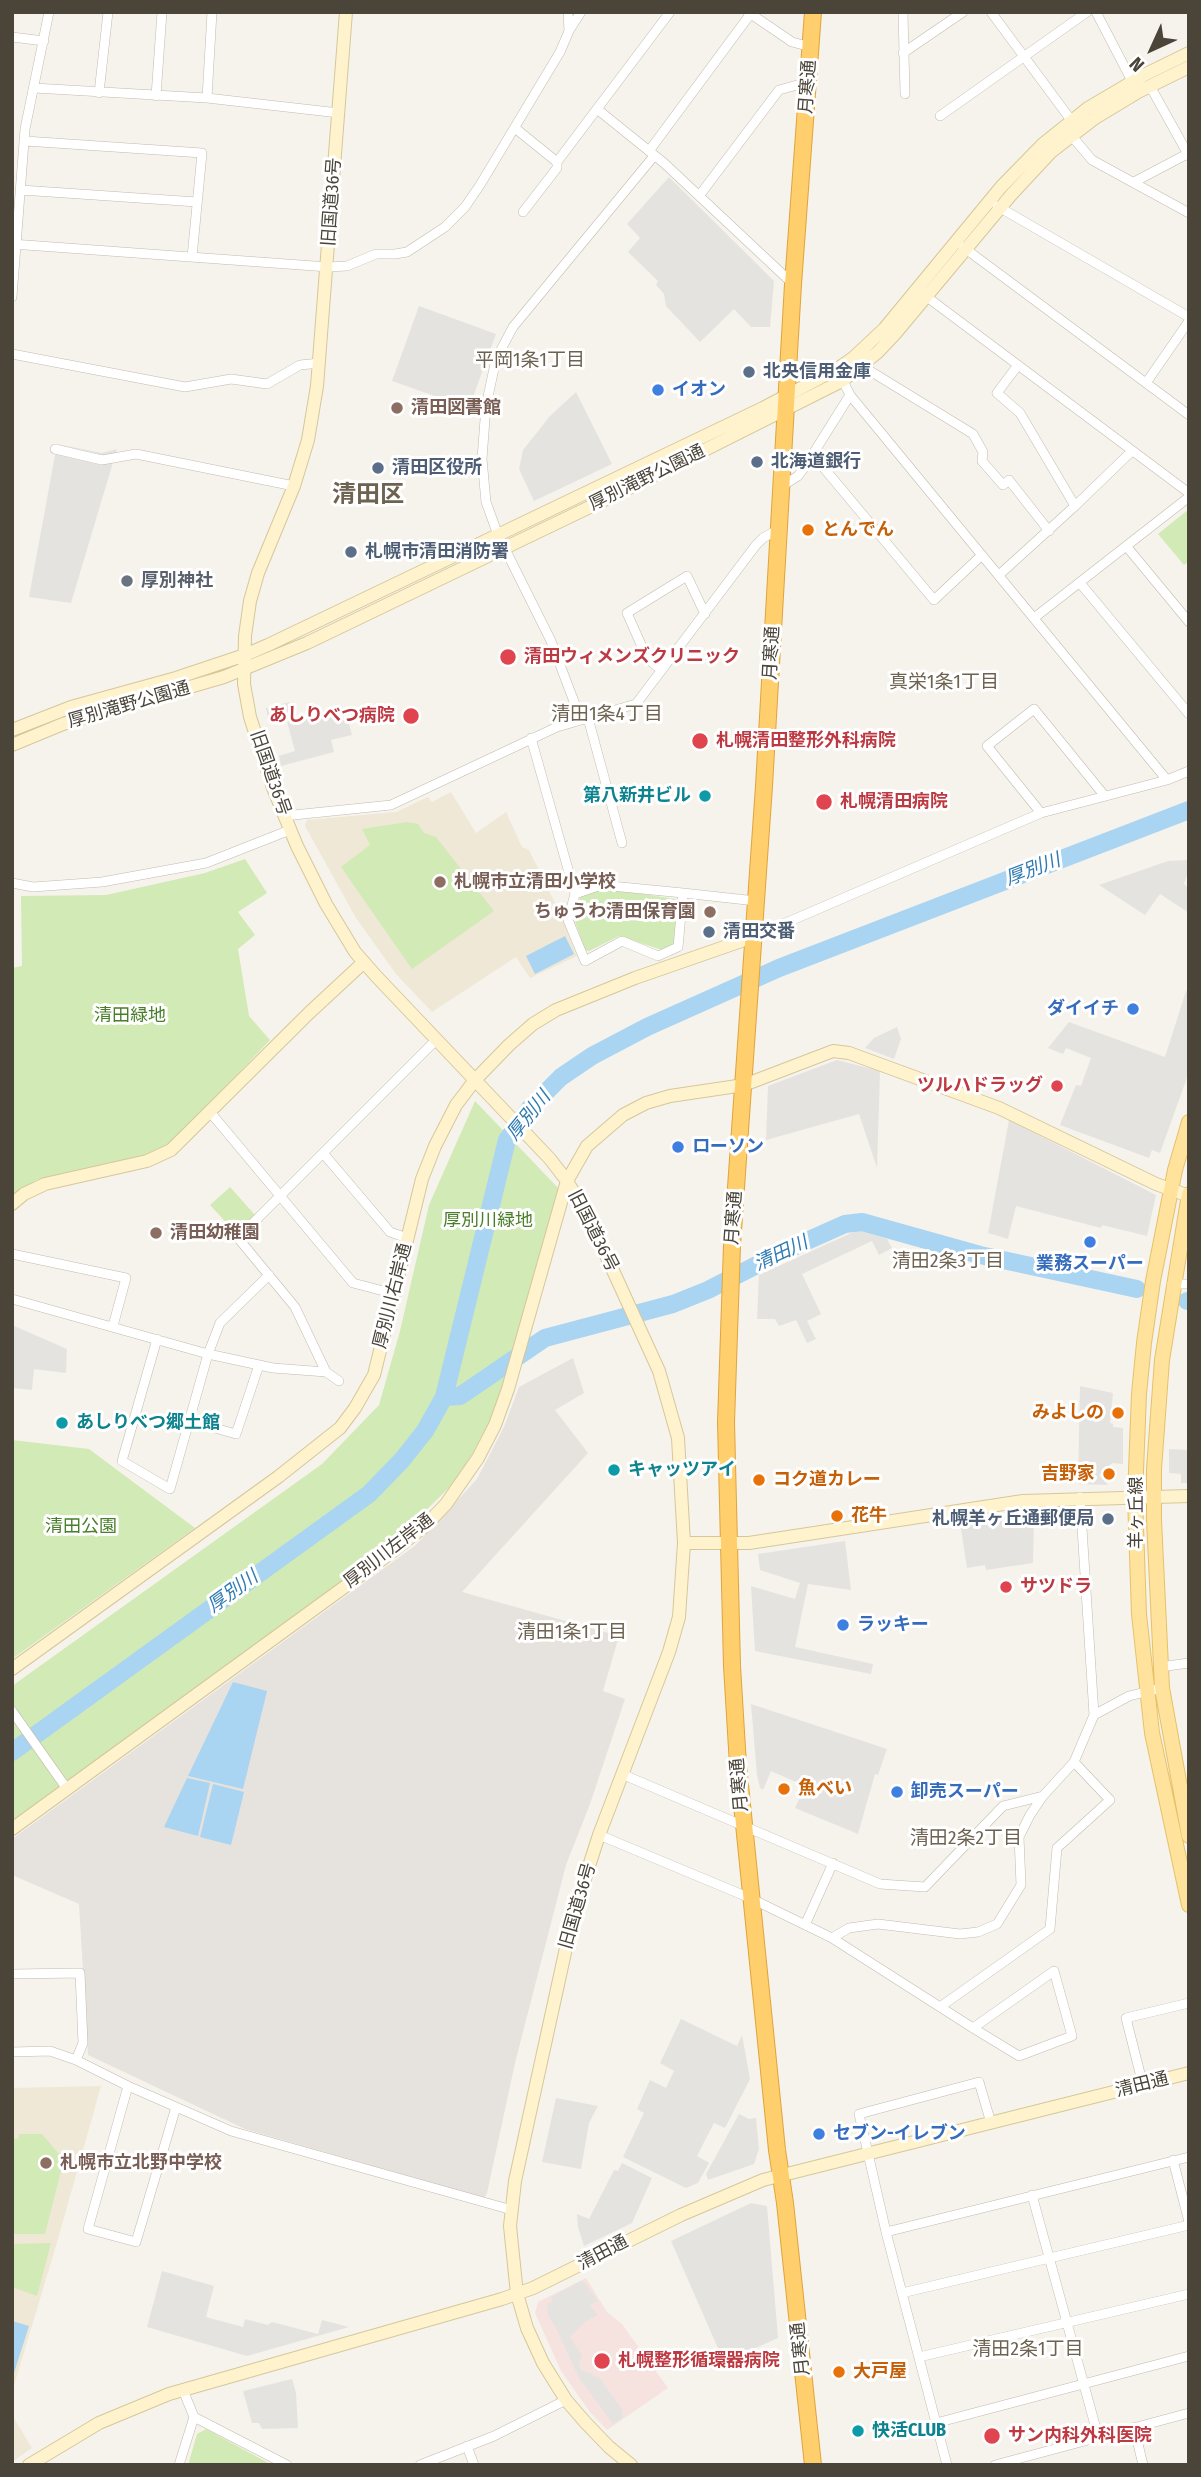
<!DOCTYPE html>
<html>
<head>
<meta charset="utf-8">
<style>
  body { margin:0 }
  #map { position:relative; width:1201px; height:2477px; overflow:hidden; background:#f6f3ec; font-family:"Fira Sans Condensed",sans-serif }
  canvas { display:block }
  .frame { position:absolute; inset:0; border:14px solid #4b4439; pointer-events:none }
  .north { position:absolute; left:1117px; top:14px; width:70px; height:70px; -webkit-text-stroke:5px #fff; paint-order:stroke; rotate:225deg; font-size:19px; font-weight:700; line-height:28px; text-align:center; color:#4b4439 }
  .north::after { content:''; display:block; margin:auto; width:24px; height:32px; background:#4b4439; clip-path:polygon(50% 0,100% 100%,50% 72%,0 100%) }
</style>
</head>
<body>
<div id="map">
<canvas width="1201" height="2477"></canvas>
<div class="frame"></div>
<div class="north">N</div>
</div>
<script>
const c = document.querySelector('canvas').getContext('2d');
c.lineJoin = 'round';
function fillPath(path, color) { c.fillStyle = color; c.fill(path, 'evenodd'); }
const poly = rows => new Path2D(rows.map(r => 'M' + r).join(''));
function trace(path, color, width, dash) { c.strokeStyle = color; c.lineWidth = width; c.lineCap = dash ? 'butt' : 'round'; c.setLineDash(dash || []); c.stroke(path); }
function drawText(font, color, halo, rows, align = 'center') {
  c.font = font + ' "Fira Sans Condensed","Noto Sans JP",sans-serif'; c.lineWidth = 6; c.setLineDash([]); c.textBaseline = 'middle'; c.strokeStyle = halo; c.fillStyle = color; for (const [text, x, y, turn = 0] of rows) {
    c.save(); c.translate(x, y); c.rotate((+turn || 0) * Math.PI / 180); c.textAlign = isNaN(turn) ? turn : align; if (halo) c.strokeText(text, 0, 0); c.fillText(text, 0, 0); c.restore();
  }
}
fillPath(poly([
  [573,1358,584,1393,555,1410,588,1453,462,1592,619,1636,603,1691,625,1699,590,1804,566,1865,515,2063,487,2193,484,2198,245,2129,88,2055,79,1904,12,1875,12,1839,416,1545,477,1479,504,1427,519,1387]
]), '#e6e2dd');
fillPath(poly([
  [451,792,476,833,506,812,522,847,529,850,560,913,577,956,530,978,516,957,432,1012,396,974,356,918,305,826,307,820,396,812,428,797,432,802],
  [101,2086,58,2239,12,2392,12,2088],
  [12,2415,32,2448,12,2462]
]), '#efe8d6');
fillPath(poly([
  [586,2278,607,2312,622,2324,668,2388,607,2430,590,2412,561,2371,535,2313,538,2302]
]), '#f6e3e0');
fillPath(poly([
  [1189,509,1189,561,1184,565,1158,534],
  [407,822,418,824,424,833,436,837,494,911,412,969,341,867,370,845,362,829],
  [245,859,267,893,238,912,255,935,238,949,249,1016,270,1040,167,1148,110,1165,36,1180,12,1201,12,968,22,966,21,896,106,895,205,873],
  [605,888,675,899,677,904,675,944,662,950,619,936,589,951,585,950,574,919,581,911,579,896],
  [475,1101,560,1190,496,1410,459,1478,377,1558,12,1823,12,1686,322,1464,379,1405,400,1331,429,1205],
  [230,1187,255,1215,236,1233,210,1205],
  [12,1440,89,1449,195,1528,12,1659],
  [19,2134,42,2134,58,2153,65,2155,45,2234,12,2234,12,2139,18,2139],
  [51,2243,37,2296,12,2287,12,2244],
  [206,2429,272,2465,188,2465,197,2434]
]), '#d2eab5');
fillPath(poly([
  [669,177,774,281,770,327,751,327,734,309,700,342,666,306,664,294,656,285,658,281,628,252,640,238,627,224],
  [419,306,496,334,469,408,392,381],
  [576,392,612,464,534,501,519,469,523,450,550,416],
  [57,444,102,453,117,449,71,603,29,597],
  [290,702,295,721,345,708,352,735,331,740,334,752,281,766,279,756,295,751,285,714,268,718,266,708],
  [1189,860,1189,869,1184,884,1189,888,1189,913,1160,894,1145,915,1099,885,1168,861],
  [1186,991,1189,992,1189,1072,1160,1153,1152,1150,1149,1158,1060,1125,1076,1085,1081,1086,1091,1058,1066,1048,1063,1054,1048,1048,1069,1022,1165,1057],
  [897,1027,901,1039,894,1059,865,1048,874,1038],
  [837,1060,880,1071,877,1168,859,1114,766,1140,768,1086],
  [1009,1120,1156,1195,1147,1236,1102,1225,1101,1228,1016,1206,1008,1239,988,1233],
  [858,1230,887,1239,892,1248,879,1255,872,1241,802,1274,821,1314,807,1321,816,1339,807,1343,796,1320,779,1326,775,1319,757,1319,759,1275],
  [12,1325,67,1349,66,1373,34,1369,32,1390,12,1388],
  [1080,1386,1113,1393,1110,1423,1113,1424,1113,1427,1123,1428,1123,1464,1112,1463,1099,1475,1108,1485,1078,1484],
  [1169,1449,1189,1450,1189,1483,1181,1483,1181,1474,1169,1473],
  [1022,1514,1034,1516,1033,1563,986,1570,985,1565,967,1568,960,1522],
  [845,1541,851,1590,808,1584,795,1647,873,1664,871,1674,755,1651,751,1586,795,1599,800,1583,760,1570,758,1554],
  [751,1704,887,1749,878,1775,875,1774,858,1834,795,1808,805,1786,771,1771,763,1790,760,1788,757,1775],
  [681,2019,737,2046,742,2035,750,2079,725,2128,714,2123,697,2156,709,2163,698,2183,686,2188,623,2157,644,2113,637,2109,650,2080,666,2088,674,2071,660,2063],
  [556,2098,598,2106,589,2123,581,2169,542,2162],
  [739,2114,749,2119,756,2118,759,2149,754,2164,708,2180,706,2174],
  [622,2163,652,2178,632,2223,584,2246,578,2227,577,2214,589,2219,614,2170,618,2171],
  [751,2203,767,2206,778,2338,724,2362,671,2241],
  [162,2271,214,2286,206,2317,243,2327,245,2319,268,2325,272,2322,318,2334,322,2320,349,2327,247,2356,147,2327],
  [581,2281,584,2282,598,2301,590,2305,598,2315,585,2322,570,2337,582,2356,579,2365,581,2370,590,2373,595,2377,598,2376,622,2409,623,2418,613,2424,579,2378,557,2330,548,2315,547,2304,552,2302,551,2297],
  [292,2379,296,2393,298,2428,262,2429,259,2423,252,2423,243,2391]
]), '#e5e3e0');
fillPath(poly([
  [565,936,574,954,535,974,526,956],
  [233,1682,267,1691,243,1789,188,1776],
  [187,1778,210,1783,198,1836,164,1827],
  [213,1784,244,1792,231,1845,200,1837],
  [12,2321,29,2326,14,2373,12,2372]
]), '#a9d4f2');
trace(poly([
  [1187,1301,1189,1301],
  [444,1397,460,1396,545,1338,673,1304,708,1290,782,1252,845,1224,862,1222,980,1255,1137,1289],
  [12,1752,369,1494,402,1460,425,1431,444,1397,507,1140,530,1108,561,1077,592,1056,647,1027,779,968,1189,810]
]), '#a9d4f2', 18);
const street = poly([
  [748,12,792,42,811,47],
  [903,12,905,94],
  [991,12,1071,120],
  [1096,12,1134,85],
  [570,29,581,12],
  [12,37,44,41],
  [903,53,963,12],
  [1150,86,1189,156],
  [34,88,207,98,339,113],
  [99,93,108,12],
  [156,96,162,12],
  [207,98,212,12],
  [597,109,664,163,793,284],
  [940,116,1087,12],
  [515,128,557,162],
  [1070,134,1092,160,1189,213],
  [25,141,202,153,192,257],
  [649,151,752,12],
  [1134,182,1189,153],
  [21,190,197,202],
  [699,196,779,90,808,82],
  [997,206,1189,317],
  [523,212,557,168,557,162,670,12],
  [12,244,328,267,347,266,376,254,395,254,407,252,445,227,465,207,480,185,560,52,569,31,568,12],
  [963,247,1189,415],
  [923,294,1189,493],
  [12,297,25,129,49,12],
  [12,354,185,387,231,379,267,384,300,365,320,363],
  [862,366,973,434,983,452,982,461,1003,485,1009,480,1049,531],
  [837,369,850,395,1167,780],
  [1146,383,1189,321],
  [55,449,102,460,136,454,294,486],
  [813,455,934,600,982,555],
  [782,486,798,476,806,465,850,395],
  [1075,506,1132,451],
  [1127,547,1189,622],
  [999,575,1075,506,1020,413,997,393,1018,365],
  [1080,583,1189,714],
  [1034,618,1189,497],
  [661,670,647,658,627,613,687,576,705,614],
  [588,718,622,843],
  [581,720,551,641,498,535,486,502,482,459,486,406,496,359,513,327,654,156],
  [531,738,575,894,568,920,585,961,622,941,658,956,678,947,683,893,756,901],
  [1041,813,987,746,1034,709,1104,795],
  [284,816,391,805,557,727,636,704,756,545,763,538,779,529],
  [12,883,33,887,102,882,206,863,290,830],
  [575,894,601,885,683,893],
  [753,937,1041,813,1167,780,1189,771],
  [210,1112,353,1283,395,1294],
  [323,1153,390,1232,407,1238],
  [12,1254,126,1278,113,1326],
  [1172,1284,1189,1284],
  [12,1299,208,1354,273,1368,326,1372,339,1381],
  [157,1339,122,1461,170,1489,208,1354,220,1323,269,1275],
  [326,1372,295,1307,238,1238,437,1039],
  [190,1421,236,1434,259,1365],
  [1080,1497,1094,1715],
  [1160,1667,1189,1663],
  [12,1711,67,1789],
  [624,1775,880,1884,925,1887,1003,1806,1043,1796,1074,1762,1094,1715,1129,1696,1162,1688],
  [599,1835,750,1898,832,1938,973,2028,1019,2056,1072,2036,1054,1971,973,2028],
  [805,1925,833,1863],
  [832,1938,849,1928,878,1924,960,1934,978,1932,997,1924,1021,1885,1019,1837,1030,1815,1043,1796],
  [12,1974,80,1973,83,2043,76,2060],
  [940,2007,1050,1929,1057,1848,1110,1800,1074,1762],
  [12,2052,50,2051,76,2060,128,2086,231,2131,512,2210],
  [1143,2085,1126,2018,1189,2003],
  [128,2086,88,2229,136,2242,176,2107],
  [1173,2160,1189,2222],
  [1032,2195,1098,2436],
  [886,2232,1189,2157],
  [902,2293,1189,2225],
  [919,2357,1189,2294],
  [183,2390,194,2417,287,2465],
  [936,2423,1189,2356],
  [1134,2427,1143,2465],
  [467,2446,474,2465],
  [179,2465,194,2417],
  [420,2465,494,2436,566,2400],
  [947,2465,886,2232,859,2114,979,2082,991,2123],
  [995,2465,1189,2413]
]);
const secondary = poly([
  [346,12,317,386,308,440,294,486,258,573,250,601,245,636,244,684,250,717,273,788,297,846,326,904,355,952,376,976,550,1159,567,1181,589,1218,659,1371,678,1438,684,1543,679,1617,669,1652,599,1835,573,1916,515,2181,510,2226,517,2294,527,2328,543,2363,566,2400,585,2422,609,2447,631,2465],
  [12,730,71,707,176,678,245,655,268,645,763,408,837,369,853,358,884,329,1001,187,1043,144,1088,108,1144,75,1189,53],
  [12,745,63,724,224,677,307,643,621,492,842,381,878,352,895,334,1011,195,1051,152,1095,118,1138,92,1189,67],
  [12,1204,24,1194,45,1184,147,1161,171,1150,309,1013,364,962],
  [684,1543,749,1543,1023,1501,1189,1496],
  [12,1669,278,1477,340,1428,355,1408,374,1375,422,1179,435,1146,456,1105,475,1080,509,1045,533,1024,556,1010,635,978,753,937],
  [12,1829,376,1564,425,1526,446,1504,478,1458,495,1425,508,1389,567,1181,587,1146,623,1115,646,1103,670,1096,744,1085,833,1051,849,1053,999,1108,1156,1184,1189,1196],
  [29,2465,99,2423,169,2394,502,2299,533,2288,681,2215,763,2180,1189,2073]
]);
const primary = poly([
  [1189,1122,1175,1170,1153,1281,1144,1343,1139,1394,1135,1497,1139,1614,1152,1733,1189,1905],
  [1189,1194,1162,1360,1154,1469,1154,1520,1162,1688,1189,1836]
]);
const highway = poly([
  [813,12,793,284,764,786,732,1245,726,1422,732,1666,738,1765,777,2150,785,2203,813,2465]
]);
trace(street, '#c2bbae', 10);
trace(secondary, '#d6c79b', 14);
trace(primary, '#e6c16a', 16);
trace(highway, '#e0a43c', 18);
trace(street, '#fff', 9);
trace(secondary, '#fff3cd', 12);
trace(primary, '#ffe39c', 14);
trace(highway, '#ffcf6e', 16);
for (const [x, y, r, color] of [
  [749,372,7,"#5c6f8a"],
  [658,390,7,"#3f7fe0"],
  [397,408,7,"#8d6e63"],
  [757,462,7,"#5c6f8a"],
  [378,468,7,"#5c6f8a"],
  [808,530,7,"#e8710a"],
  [351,552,7,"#5c6f8a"],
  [127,581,7,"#6b7280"],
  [508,657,9,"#e0444e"],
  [411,716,9,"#e0444e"],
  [700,741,9,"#e0444e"],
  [705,796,7,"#0f9aa8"],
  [824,802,9,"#e0444e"],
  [440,882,7,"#8d6e63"],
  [710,912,7,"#8d6e63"],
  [709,932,7,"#5c6f8a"],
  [1133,1009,7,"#3f7fe0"],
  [1057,1086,7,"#e0444e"],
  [678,1147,7,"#3f7fe0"],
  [156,1233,7,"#8d6e63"],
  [1090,1242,7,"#3f7fe0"],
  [1118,1413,7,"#e8710a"],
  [62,1423,7,"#0f9aa8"],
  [614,1470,7,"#0f9aa8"],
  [1109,1474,7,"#e8710a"],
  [759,1480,7,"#e8710a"],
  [837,1516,7,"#e8710a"],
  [1108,1519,7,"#5c6f8a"],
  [1006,1587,7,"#e0444e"],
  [843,1625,7,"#3f7fe0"],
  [784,1789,7,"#e8710a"],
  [897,1792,7,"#3f7fe0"],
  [819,2134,7,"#3f7fe0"],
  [46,2163,7,"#8d6e63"],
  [602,2361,9,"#e0444e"],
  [839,2372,7,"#e8710a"],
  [858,2431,7,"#0f9aa8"],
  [992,2436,9,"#e0444e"]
]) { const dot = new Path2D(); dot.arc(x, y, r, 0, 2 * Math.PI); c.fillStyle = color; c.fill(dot); trace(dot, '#fff', 2.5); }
drawText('18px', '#4b4439', '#fff', [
  ["月寒通",808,87,-86],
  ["旧国道36号",332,202,-86],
  ["厚別滝野公園通",647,478,-26],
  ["月寒通",772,653,-87],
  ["厚別滝野公園通",129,705,-16],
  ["旧国道36号",270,773,71],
  ["月寒通",734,1218,-86],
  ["旧国道36号",593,1231,63],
  ["厚別川右岸通",393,1296,-76],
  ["羊ヶ丘線",1137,1513,-90],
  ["厚別川左岸通",389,1551,-38],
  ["月寒通",740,1785,-95],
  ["旧国道36号",578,1906,-74],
  ["清田通",1142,2085,-14],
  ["清田通",603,2253,-28],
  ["月寒通",801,2349,-96]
]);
drawText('bold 18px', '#4e5e75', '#fff', [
  ["北央信用金庫",763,372],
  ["北海道銀行",771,462],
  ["清田区役所",392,468],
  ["札幌市清田消防署",365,552],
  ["清田交番",723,932],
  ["札幌羊ヶ丘通郵便局",1094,1519,"right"]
], 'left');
drawText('bold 18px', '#366cbe', '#fff', [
  ["イオン",672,390],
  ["ダイイチ",1119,1009,"right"],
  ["ローソン",692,1147],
  ["業務スーパー",1090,1264,"center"],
  ["ラッキー",857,1625],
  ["卸売スーパー",911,1792],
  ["セブン-イレブン",833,2134]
], 'left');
drawText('bold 18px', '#785e54', '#fff', [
  ["清田図書館",411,408],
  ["札幌市立清田小学校",454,882],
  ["ちゅうわ清田保育園",696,912,"right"],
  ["清田幼稚園",170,1233],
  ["札幌市立北野中学校",60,2163]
], 'left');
drawText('bold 18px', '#c56008', '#fff', [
  ["とんでん",822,530],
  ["みよしの",1104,1413,"right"],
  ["吉野家",1095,1474,"right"],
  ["コク道カレー",773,1480],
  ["花牛",851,1516],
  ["魚べい",798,1789],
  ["大戸屋",853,2372]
], 'left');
drawText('bold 18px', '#5b616d', '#fff', [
  ["厚別神社",141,581]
], 'left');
drawText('bold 18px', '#be3a42', '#fff', [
  ["清田ウィメンズクリニック",524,657],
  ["あしりべつ病院",395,716,"right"],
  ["札幌清田整形外科病院",716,741],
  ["札幌清田病院",840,802],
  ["ツルハドラッグ",1043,1086,"right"],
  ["サツドラ",1020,1587],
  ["札幌整形循環器病院",618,2361],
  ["サン内科外科医院",1008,2436]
], 'left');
drawText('bold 18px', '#0d838f', '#fff', [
  ["第八新井ビル",691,796,"right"],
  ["あしりべつ郷土館",76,1423],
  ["キャッツアイ",628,1470],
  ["快活CLUB",872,2431]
], 'left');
drawText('18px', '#4a7f2a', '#fff', [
  ["清田緑地",130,1016],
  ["厚別川緑地",488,1221],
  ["清田公園",81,1527]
]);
drawText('19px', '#6e6250', '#fff', [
  ["平岡1条1丁目",530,361],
  ["真栄1条1丁目",944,683],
  ["清田1条4丁目",607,715],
  ["清田2条3丁目",948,1262],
  ["清田1条1丁目",572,1633],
  ["清田2条2丁目",966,1839],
  ["清田2条1丁目",1028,2350]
]);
drawText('italic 19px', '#2e7ab2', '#fff', [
  ["厚別川",1033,870,-21],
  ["厚別川",529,1116,-51],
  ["清田川",781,1254,-25],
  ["厚別川",233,1592,-36]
]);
drawText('bold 24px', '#6e6250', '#fff', [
  ["清田区",368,495]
]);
</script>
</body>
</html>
